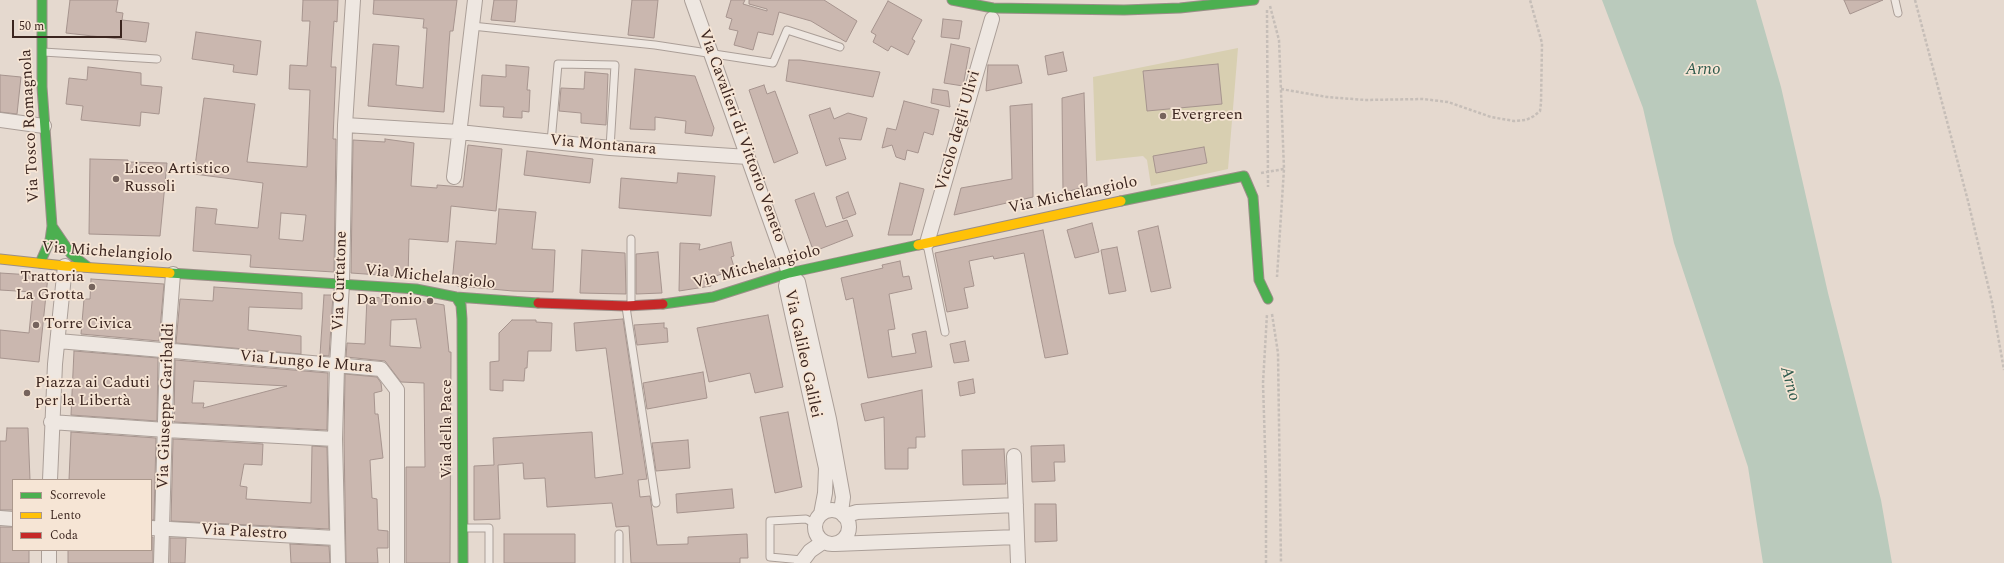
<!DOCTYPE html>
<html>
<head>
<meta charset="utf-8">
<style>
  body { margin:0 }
  #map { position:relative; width:2004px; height:563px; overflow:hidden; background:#e5d9cf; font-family:Spectral,serif }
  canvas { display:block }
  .legend { position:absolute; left:12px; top:479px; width:140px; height:72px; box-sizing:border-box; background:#f6e5d5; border:1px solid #ab988c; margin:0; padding:5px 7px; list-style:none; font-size:12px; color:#3b251f }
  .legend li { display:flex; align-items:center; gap:8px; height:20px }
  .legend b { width:20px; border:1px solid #ab988c }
  .scale { position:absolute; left:12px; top:20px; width:110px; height:18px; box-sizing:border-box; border:2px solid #3b251f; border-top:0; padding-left:5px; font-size:12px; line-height:14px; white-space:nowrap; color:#3b251f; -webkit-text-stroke:3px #f6e5d5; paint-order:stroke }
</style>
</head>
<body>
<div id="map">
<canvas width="2004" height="563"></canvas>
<ul class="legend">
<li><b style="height:5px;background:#4caf50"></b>Scorrevole</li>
<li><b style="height:5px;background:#ffc107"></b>Lento</li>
<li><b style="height:5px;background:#c62828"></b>Coda</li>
</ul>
<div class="scale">50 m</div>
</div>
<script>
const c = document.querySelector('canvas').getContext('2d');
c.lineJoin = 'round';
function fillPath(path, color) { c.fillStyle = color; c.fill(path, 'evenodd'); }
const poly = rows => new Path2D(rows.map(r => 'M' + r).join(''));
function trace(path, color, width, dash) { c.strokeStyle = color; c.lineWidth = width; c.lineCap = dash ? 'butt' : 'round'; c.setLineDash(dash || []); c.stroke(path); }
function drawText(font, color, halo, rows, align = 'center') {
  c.font = font + ' Spectral,serif'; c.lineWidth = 3.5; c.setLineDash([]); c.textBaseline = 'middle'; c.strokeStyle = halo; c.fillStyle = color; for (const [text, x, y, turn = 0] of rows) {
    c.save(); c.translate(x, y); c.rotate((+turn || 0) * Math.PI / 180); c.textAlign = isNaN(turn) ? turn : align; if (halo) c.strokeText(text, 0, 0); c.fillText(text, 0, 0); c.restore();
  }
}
fillPath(poly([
  [1238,48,1228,169,1151,186,1147,160,1143,156,1096,161,1093,77]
]), '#d8cfb1');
fillPath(poly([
  [1602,0,1756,0,1781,87,1828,293,1881,500,1892,563,1763,563,1748,467,1674,243,1643,108]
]), '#bacabc');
const building = poly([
  [70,0,118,0,116,12,123,13,122,20,149,23,146,42,66,33,70,0],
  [303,0,338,0,337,22,334,21,331,67,336,67,333,139,336,139,334,272,250,267,251,255,193,251,196,207,217,209,215,224,258,228,263,183,194,174,204,98,255,104,247,162,307,167,310,90,289,89,290,65,307,66,310,21,302,21,303,0],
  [281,213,306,215,303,241,279,239,281,213],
  [374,0,457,0,453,31,450,31,444,112,368,106,373,44,399,46,396,85,423,88,427,28,423,28,424,19,373,14,374,0],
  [494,0,517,0,515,22,491,20,494,0],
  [632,0,658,0,654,38,628,35,632,0],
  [731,0,745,0,743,4,767,11,767,9,749,4,749,0,824,0,857,21,846,42,811,21,779,12,773,35,758,32,753,50,734,45,738,31,729,29,732,19,726,17,731,0],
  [1844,0,1883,0,1850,14,1844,0],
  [888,1,922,20,912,39,915,41,908,55,891,46,888,51,873,42,876,35,871,32,888,1],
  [943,19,962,21,959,39,941,37,943,19],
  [196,32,261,41,257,75,233,72,234,65,192,59,196,32],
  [951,44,970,48,963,86,944,83,951,44],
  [1063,52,1067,71,1048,75,1045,56,1063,52],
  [789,60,800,60,880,72,873,97,786,81,789,60],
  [1218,64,1222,104,1147,111,1143,71,1218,64],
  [506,65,529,67,527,90,530,90,529,112,522,111,522,118,503,117,504,107,480,106,482,75,506,77,506,65],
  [988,65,1018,65,1022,83,986,91,988,65],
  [88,67,141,73,141,85,162,87,159,114,141,112,140,126,81,120,83,106,66,104,69,78,87,80,88,67],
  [635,69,695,76,714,128,712,136,685,133,686,121,655,117,655,130,630,129,635,69],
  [585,72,608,74,606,125,581,123,581,113,559,111,561,88,584,89,585,72],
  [0,75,21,77,17,114,0,112,0,75],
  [764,85,767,94,775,91,798,153,774,163,749,90,764,85],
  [933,89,948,91,950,107,931,103,933,89],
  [1084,93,1087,186,1063,193,1062,98,1084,93],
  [904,101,939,110,933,135,924,132,918,153,907,150,905,160,896,157,892,145,882,148,887,128,896,130,904,101],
  [1032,104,1033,197,954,215,961,188,1012,179,1010,106,1032,104],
  [830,108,834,119,848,113,867,118,861,140,839,138,846,159,826,166,809,115,830,108],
  [385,139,414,143,411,186,437,188,437,185,463,187,468,145,502,149,496,211,451,206,448,242,409,239,408,277,351,273,353,140,385,142,385,139],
  [1204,147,1207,163,1156,173,1153,156,1204,147],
  [527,151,593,159,590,183,524,175,527,151],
  [90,159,128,160,128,162,167,163,160,236,89,234,90,159],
  [678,173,715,176,711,216,619,208,621,178,677,183,678,173],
  [900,183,924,189,912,235,888,235,900,183],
  [848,192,856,214,843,219,836,197,848,192],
  [814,193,826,227,847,220,853,236,820,249,812,247,795,200,814,193],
  [499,209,536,212,532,249,555,250,553,292,513,291,458,286,452,283,456,241,496,244,499,209],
  [1092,223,1099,252,1075,258,1067,230,1092,223],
  [1158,226,1171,288,1151,292,1138,231,1158,226],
  [1043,230,1068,354,1045,358,1024,253,994,259,993,256,969,261,974,286,964,288,968,308,947,312,935,253,1043,230],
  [731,242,734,256,731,257,735,270,709,278,711,286,679,291,680,243,700,244,699,250,731,242],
  [1117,247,1126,291,1109,294,1101,250,1117,247],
  [582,250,625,253,626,294,580,293,582,250],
  [658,252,662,293,636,294,636,254,658,252],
  [900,261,903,277,909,276,912,289,889,294,895,329,888,330,892,357,916,353,912,334,926,331,932,367,868,378,853,298,846,300,841,278,883,268,882,265,900,261],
  [0,273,48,276,39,362,0,358,0,330,29,333,33,292,0,290,0,273],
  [91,279,164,284,159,341,81,334,84,299,90,299,91,279],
  [214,287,302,293,302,309,249,307,248,330,301,336,301,354,176,343,180,299,213,301,214,287],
  [324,295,333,295,329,356,320,355,324,295],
  [367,297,415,300,444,305,449,352,451,352,450,563,406,563,406,467,425,467,424,383,401,382,385,361,346,357,347,343,365,344,367,297],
  [416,319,421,348,390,346,391,320,416,319],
  [768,315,783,387,755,393,750,373,709,382,697,328,768,315],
  [623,319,647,479,638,480,640,497,650,496,657,545,688,544,688,537,747,534,748,558,740,558,740,563,631,563,629,526,616,527,612,503,547,507,545,478,524,479,523,463,498,465,500,519,474,520,474,466,494,465,493,438,592,432,595,478,623,474,606,348,576,351,574,323,623,319],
  [512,320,536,320,536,322,552,323,551,351,528,351,527,368,525,368,524,381,503,380,503,391,490,390,490,362,499,361,499,333,512,320],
  [664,323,664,328,667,328,668,342,637,345,634,325,664,323],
  [965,341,969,361,954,363,950,344,965,341],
  [74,351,158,358,157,421,71,415,74,351],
  [175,360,328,373,327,430,174,422,175,360],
  [194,381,287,386,203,408,204,403,192,403,194,381],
  [703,372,707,398,647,409,643,383,703,372],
  [345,374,377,377,381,383,382,391,374,393,375,414,378,414,383,458,370,460,372,498,377,499,378,530,388,531,388,548,377,548,378,563,346,563,344,439,345,374],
  [973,379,975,393,960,396,958,382,973,379],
  [922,390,925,437,916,437,916,448,908,448,908,469,885,469,884,417,865,421,861,404,922,390],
  [788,412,802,487,775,493,760,417,788,412],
  [7,428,28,428,30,480,13,480,13,510,0,510,0,441,6,441,7,428],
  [71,432,156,438,154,520,151,520,151,480,69,480,71,432],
  [173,439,263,444,262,465,244,464,240,486,247,487,246,499,311,503,312,446,327,447,329,529,171,521,173,439],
  [688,440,690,468,656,471,652,443,688,440],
  [1064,445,1065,462,1054,462,1055,481,1032,482,1031,446,1064,445],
  [1004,449,1006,484,963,485,962,450,1004,449],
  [732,489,734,508,677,513,676,494,732,489],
  [1035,504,1056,504,1057,541,1035,542,1035,504],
  [0,527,13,527,13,550,29,550,29,563,0,563,0,527],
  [504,534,575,534,575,563,504,563,504,534],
  [151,537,153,537,153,563,68,563,68,550,151,550,151,537],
  [170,538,186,538,185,563,170,563,170,538],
  [290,544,329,546,330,563,291,563,290,544]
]);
fillPath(building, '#cab7af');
trace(building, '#a6948e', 1);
const lane = poly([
  [1895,0,1898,13],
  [472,26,655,45,773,63,787,30,840,47],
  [43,52,157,59],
  [551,142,558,64,615,65,610,148],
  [631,239,631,305],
  [927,244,945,332],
  [626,307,656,503],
  [464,528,489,528,489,563],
  [619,534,619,563],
  [802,560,770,557,770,521,806,519,815,524]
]);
const street = poly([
  [692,0,789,273,798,282,829,419,843,497,841,512],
  [0,120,44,126],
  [345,125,459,132,610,148,748,157],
  [454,177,475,0],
  [927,243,992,19],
  [789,273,786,286,826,468,825,493,821,514],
  [58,341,381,369,397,390,397,563],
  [51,422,166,430,335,439],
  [1014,456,1018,563],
  [50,480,55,364,65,266],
  '815 527a17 17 0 1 1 34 0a17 17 0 1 1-34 0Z',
  [844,516,857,512,1016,505],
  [0,518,13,519],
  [151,528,336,538],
  [835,544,1017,537],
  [49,563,49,550],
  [161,563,167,351,173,274],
  [338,563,335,439,337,366,342,284,345,125,353,0],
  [801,563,810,551,823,542]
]);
const fast = poly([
  [952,0,993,8,1124,10,1180,8,1254,0],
  [1121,201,1244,176,1253,197,1259,280,1268,299],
  [52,226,71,254,88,267],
  [40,263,50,240,52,226,42,87,42,0],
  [170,273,416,289,456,297,538,303],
  [456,297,461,305,462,319,463,563],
  [663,304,713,297,789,273,918,245]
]);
const slow = poly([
  [918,245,1121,201],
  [0,259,65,266,170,273]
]);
const jam = poly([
  [538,303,626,306,663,304]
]);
trace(lane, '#ab9f98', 9);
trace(street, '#ab9f98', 16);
trace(fast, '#9b8e88', 11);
trace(slow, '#9b8e88', 11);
trace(jam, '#9b8e88', 11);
trace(poly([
  [1915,0,1968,201,1992,302,2004,370],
  [1270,6,1279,40,1284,169,1277,277],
  [1267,10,1268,187],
  [1281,89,1327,97,1365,100,1423,99,1448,102,1491,117,1514,121,1526,120,1534,116,1540,111,1541,103,1542,43,1530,0],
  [1261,173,1284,169],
  [1272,314,1278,353,1281,563],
  [1266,563,1266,479,1263,383,1267,314]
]), '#c6beb8', 2.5, [3, 2]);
trace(lane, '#eee7e1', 7);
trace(street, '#eee7e1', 14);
trace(fast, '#4caf50', 9);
trace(slow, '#ffc107', 9);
trace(jam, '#c62828', 9);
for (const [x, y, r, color] of [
  [1163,116,4,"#76645d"],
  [116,179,4,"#76645d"],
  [92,287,4,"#76645d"],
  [430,301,4,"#76645d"],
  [36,325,4,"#76645d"],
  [27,393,4,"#76645d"]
]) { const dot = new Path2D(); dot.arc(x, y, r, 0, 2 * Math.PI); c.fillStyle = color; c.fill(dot); trace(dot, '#f6e5d5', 1.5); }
drawText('16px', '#3b251f', '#f6e5d5', [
  ["Evergreen",1171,116],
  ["Liceo Artistico",124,170],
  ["Russoli",124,188],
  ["Trattoria",84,278,"right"],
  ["La Grotta",84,296,"right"],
  ["Da Tonio",422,301,"right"],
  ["Torre Civica",44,325],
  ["Piazza ai Caduti",35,384],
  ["per la Libertà",35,402]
], 'left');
drawText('16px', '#3b251f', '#f6e5d5', [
  ["Via Tosco Romagnola",31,126,-93],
  ["Vicolo degli Ulivi",959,131,-74],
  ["Via Cavalieri di Vittorio Veneto",741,136,70],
  ["Via Montanara",603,146,5],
  ["Via Michelangiolo",1073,196,-12],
  ["Via Michelangiolo",107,253,4],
  ["Via Michelangiolo",757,268,-15],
  ["Via Michelangiolo",430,278,6],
  ["Via Curtatone",341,281,-88],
  ["Via Galileo Galilei",802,354,78],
  ["Via Lungo le Mura",306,363,5],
  ["Via Giuseppe Garibaldi",167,406,-88],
  ["Via della Pace",448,429,-90],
  ["Via Palestro",244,533,3]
]);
drawText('italic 17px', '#2e5b4d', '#f6e5d5', [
  ["Arno",1703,71],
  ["Arno",1789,384,74]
]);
</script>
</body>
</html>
